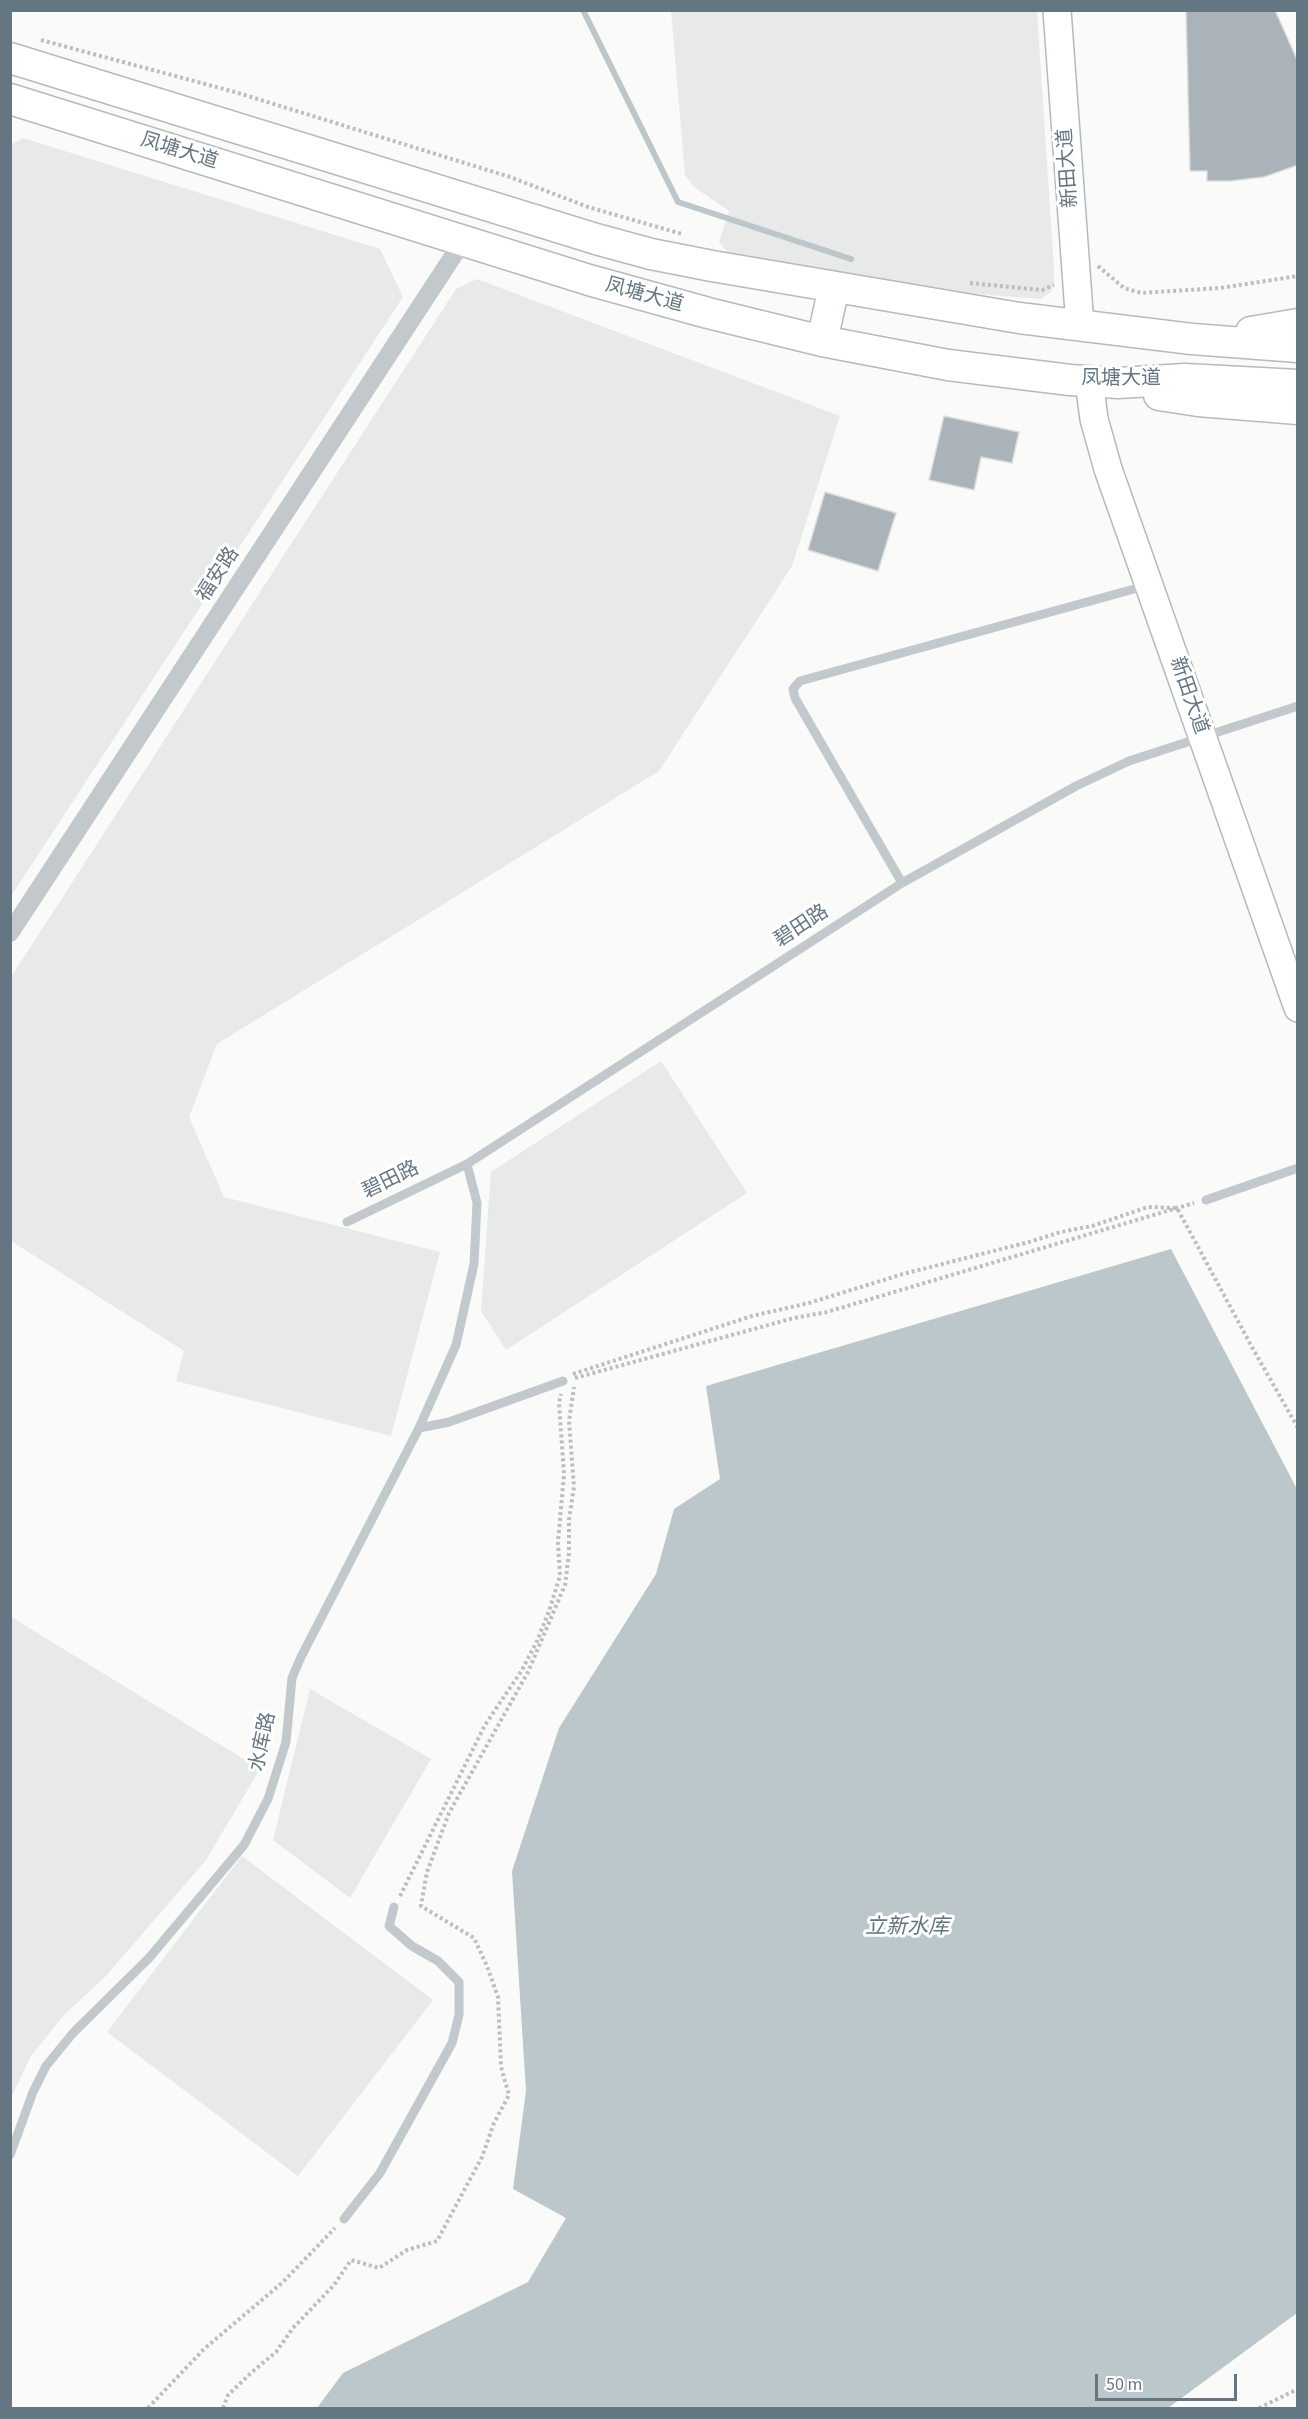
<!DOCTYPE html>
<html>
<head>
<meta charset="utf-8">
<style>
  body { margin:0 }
  #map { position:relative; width:1308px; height:2419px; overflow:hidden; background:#fafaf8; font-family:"Source Sans 3",sans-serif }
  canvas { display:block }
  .frame { position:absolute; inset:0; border:12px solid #657683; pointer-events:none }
  .scale { position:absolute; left:1095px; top:2374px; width:142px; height:27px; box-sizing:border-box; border:3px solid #657683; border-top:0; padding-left:8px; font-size:18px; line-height:21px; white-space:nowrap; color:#657683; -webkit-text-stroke:4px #fff; paint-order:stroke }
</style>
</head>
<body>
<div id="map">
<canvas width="1308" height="2419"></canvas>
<div class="frame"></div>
<div class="scale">50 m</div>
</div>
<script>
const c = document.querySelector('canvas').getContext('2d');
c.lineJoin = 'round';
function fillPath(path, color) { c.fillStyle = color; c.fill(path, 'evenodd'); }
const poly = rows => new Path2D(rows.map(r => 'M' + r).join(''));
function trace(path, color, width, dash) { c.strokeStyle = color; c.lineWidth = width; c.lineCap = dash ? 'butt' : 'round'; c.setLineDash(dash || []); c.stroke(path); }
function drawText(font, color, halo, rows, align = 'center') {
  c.font = font + ' "Source Sans 3","Noto Sans SC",sans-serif'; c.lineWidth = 6; c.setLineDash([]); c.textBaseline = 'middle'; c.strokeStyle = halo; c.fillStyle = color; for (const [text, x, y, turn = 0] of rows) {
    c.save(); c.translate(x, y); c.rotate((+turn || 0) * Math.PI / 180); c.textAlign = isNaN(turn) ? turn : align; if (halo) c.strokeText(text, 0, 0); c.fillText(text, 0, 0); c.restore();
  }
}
fillPath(poly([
  [671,11,1037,11,1054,269,1054,281,1051,292,1041,299,962,293,734,260,719,242,729,211,694,187,685,175],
  [23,138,380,249,403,297,11,896,10,145],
  [477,279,840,416,792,566,659,771,217,1044,189,1117,224,1197,440,1252,391,1436,176,1381,184,1351,11,1241,11,977,456,289],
  [661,1061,747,1193,506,1350,481,1311,491,1172],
  [11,1617,260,1769,206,1860,106,1976,64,2015,31,2056,11,2098],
  [310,1689,431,1759,350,1898,273,1840],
  [242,1856,433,2000,298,2176,107,2032]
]), '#e8e9e9');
fillPath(poly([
  [1171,1249,1297,1489,1297,2313,1168,2408,317,2408,343,2373,528,2282,566,2218,513,2189,526,2091,512,1871,559,1728,656,1574,674,1509,720,1479,706,1386]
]), '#bbc7cb');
trace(poly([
  [583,10,678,202,851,259]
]), '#bbc7cb', 6);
const building = poly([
  [1186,10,1275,10,1298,62,1298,165,1264,177,1230,181,1207,181,1207,171,1190,171,1186,10],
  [944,416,1019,432,1012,463,981,457,974,490,929,480,944,416],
  [825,492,896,513,878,571,808,550,825,492]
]);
fillPath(building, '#aab3b9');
trace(building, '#dcdcda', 1.5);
const secondary = poly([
  [1057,10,1080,326],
  [1089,381,1094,419,1108,469,1298,1008]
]);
const primary = poly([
  [10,58,596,239,651,254,712,266,1019,318,1192,339,1298,347],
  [10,99,589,280,708,313,822,341,948,365,1070,380,1118,383,1185,379,1298,385],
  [1251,332,1298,324],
  [822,341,834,287],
  [1159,395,1198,401,1298,409]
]);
trace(secondary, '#b3babf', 30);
trace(primary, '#b5babe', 33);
trace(poly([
  [41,40,235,92,510,177,588,207,682,234],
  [1098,266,1124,288,1141,293,1220,288,1298,276],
  [970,283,1042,290,1054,285],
  [573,1374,752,1316,809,1303,903,1274,1029,1242,1061,1232,1092,1226,1148,1207,1177,1208,1253,1349,1298,1428],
  [575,1378,794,1318,827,1312,1194,1203],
  [400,1896,485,1725,522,1670,537,1641,549,1611,560,1576,558,1542,564,1474,559,1403,561,1394],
  [148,2408,204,2349,283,2282,335,2228],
  [223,2408,228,2395,252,2372,276,2352,293,2328,334,2285,351,2260,379,2268,407,2250,437,2241,482,2157,494,2123,509,2095,501,2067,498,1997,487,1966,474,1938,421,1906,427,1872,449,1813,528,1672,565,1585,569,1553,569,1520,574,1487,569,1421,574,1387],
  [1259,2408,1298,2389]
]), '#bbbfc2', 4, [3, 3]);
trace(poly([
  [902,883,795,698,793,689,800,681,1145,586],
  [1206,1200,1298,1168],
  [347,1222,467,1164,902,883,1076,786,1129,761,1298,706],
  [419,1428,456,1345,474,1264,477,1203,467,1164],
  [10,2155,33,2092,46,2066,73,2033,149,1958,244,1845,268,1799,286,1742,292,1678,301,1657,419,1428,449,1422,563,1381],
  [344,2219,380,2173,452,2043,459,2015,459,1982,438,1961,412,1946,389,1926,394,1907]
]), '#c3c8cc', 9);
trace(poly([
  [10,933,463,241]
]), '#c3c8cc', 18);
trace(secondary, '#fff', 27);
trace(primary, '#fff', 30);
drawText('20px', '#657683', '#fff', [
  ["凤塘大道",179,152,17],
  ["新田大道",1069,168,-94],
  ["凤塘大道",644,296,15],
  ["凤塘大道",1121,380],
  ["福安路",219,575,-57],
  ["新田大道",1188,696,71],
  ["碧田路",802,927,-33],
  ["碧田路",391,1181,-26],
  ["水库路",264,1742,-78]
]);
drawText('italic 21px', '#60757c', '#fff', [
  ["立新水库",907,1928]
]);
</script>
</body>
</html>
